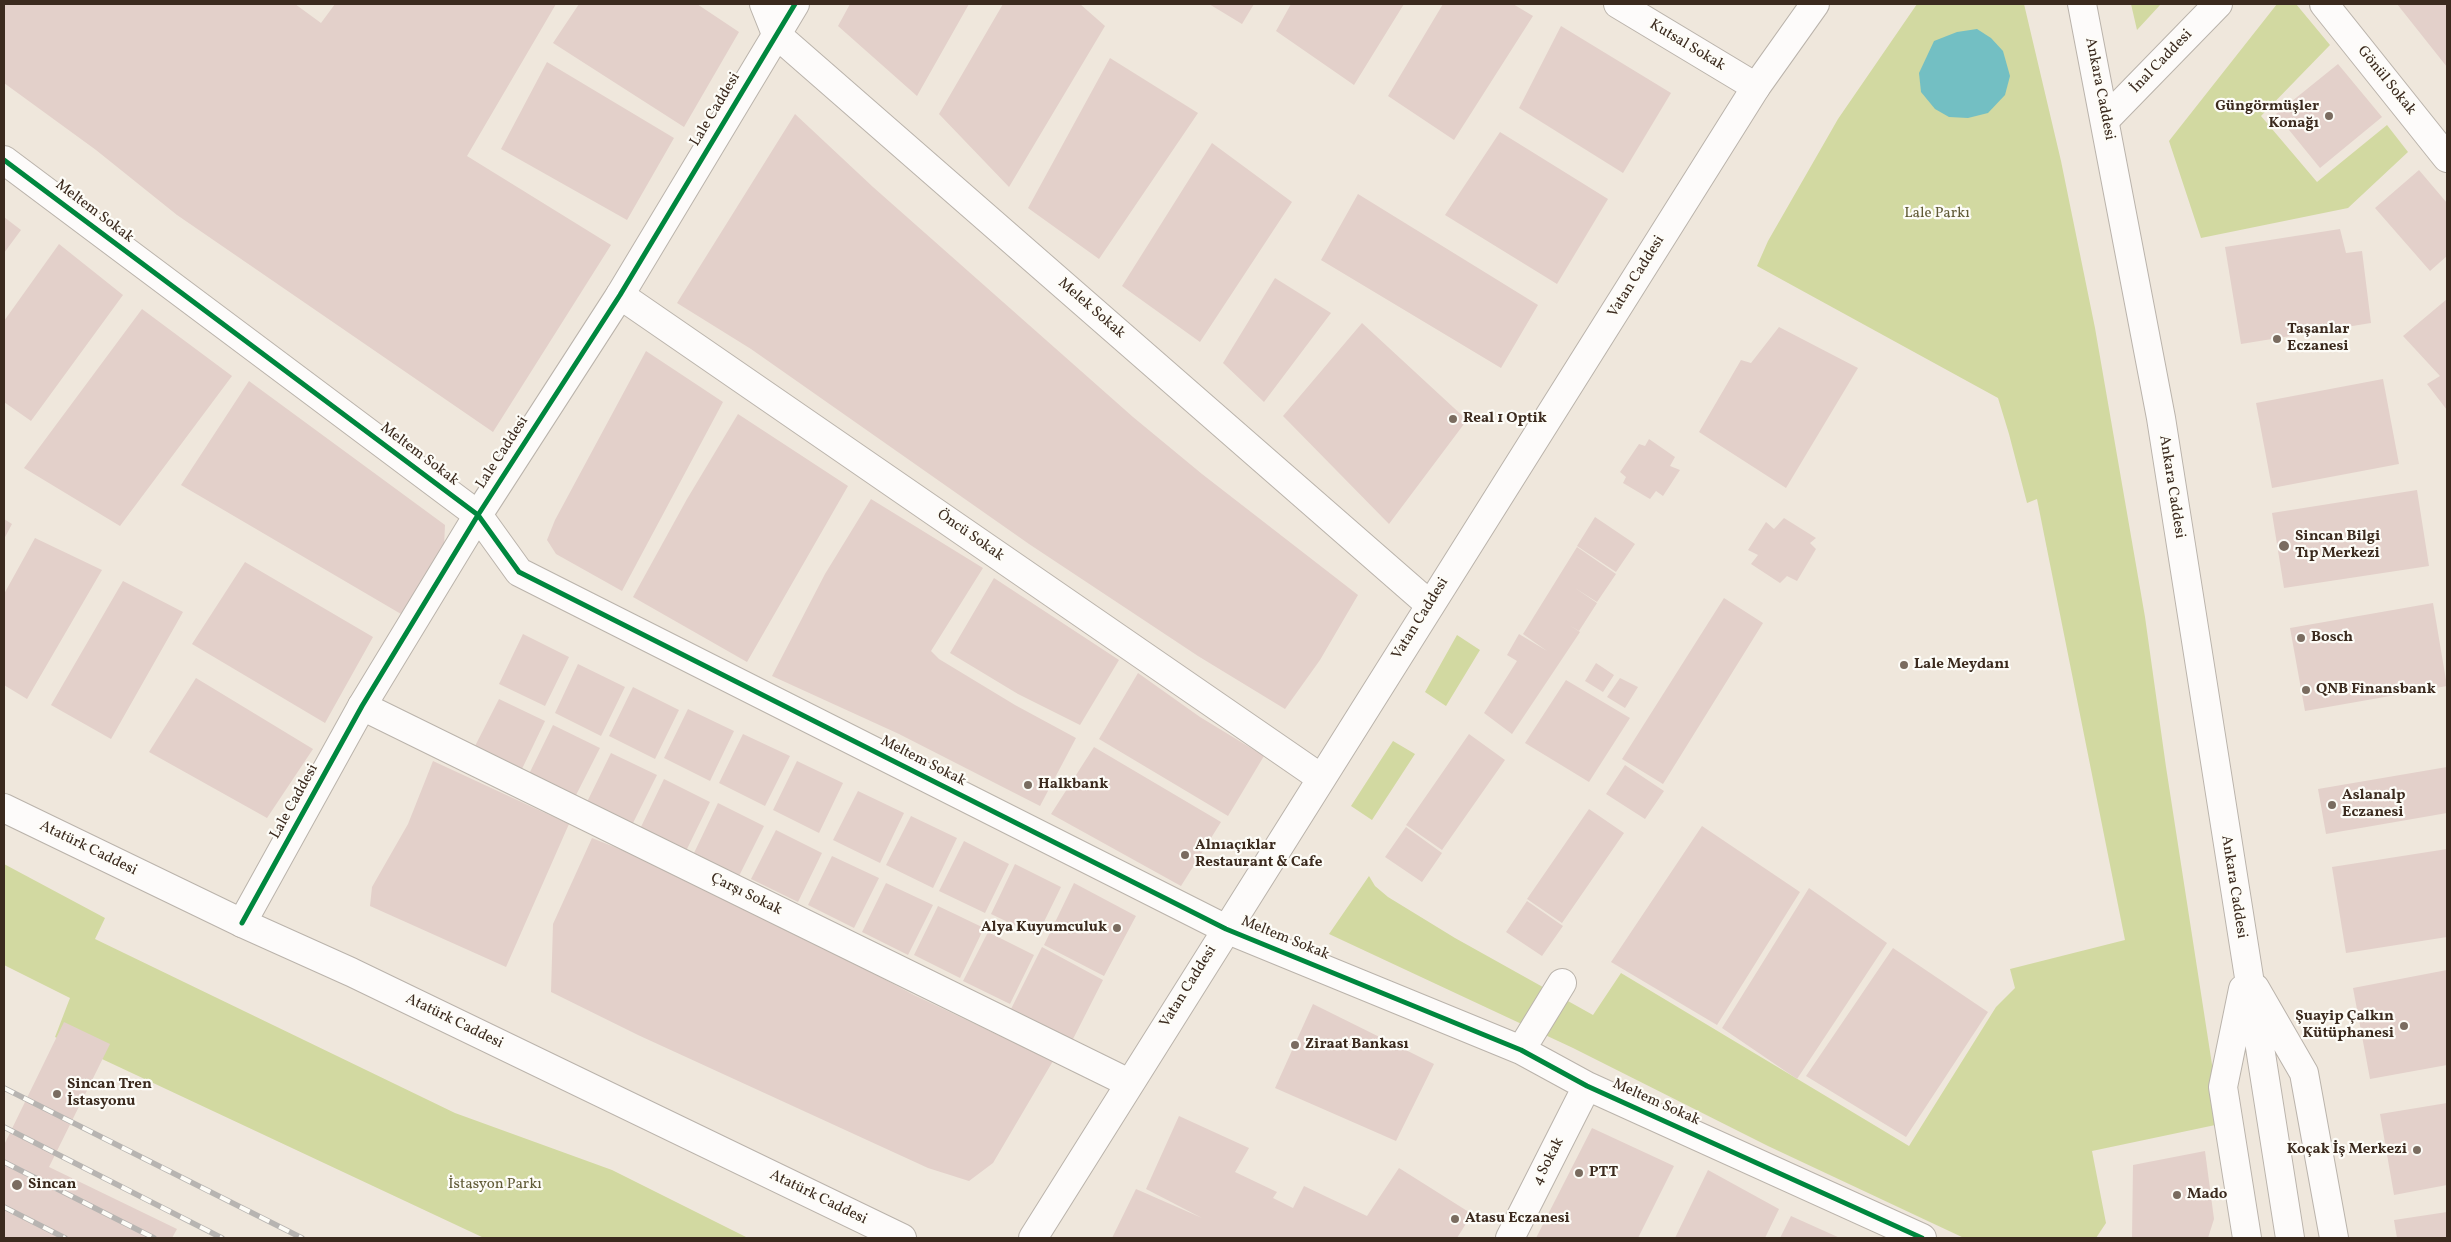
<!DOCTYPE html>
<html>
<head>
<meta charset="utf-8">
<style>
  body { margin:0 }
  #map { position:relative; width:2451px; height:1242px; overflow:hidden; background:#efe7dc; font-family:Vollkorn,serif }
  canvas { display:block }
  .frame { position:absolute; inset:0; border:5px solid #3b2a1e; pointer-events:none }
</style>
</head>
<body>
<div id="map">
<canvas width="2451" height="1242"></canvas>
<div class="frame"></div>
</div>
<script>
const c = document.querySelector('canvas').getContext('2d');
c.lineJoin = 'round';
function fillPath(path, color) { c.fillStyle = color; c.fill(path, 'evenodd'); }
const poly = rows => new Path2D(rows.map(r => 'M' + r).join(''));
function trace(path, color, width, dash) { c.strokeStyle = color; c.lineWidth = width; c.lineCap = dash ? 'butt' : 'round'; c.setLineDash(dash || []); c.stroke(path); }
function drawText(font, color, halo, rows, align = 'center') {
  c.font = font + ' Vollkorn,serif'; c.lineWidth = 4.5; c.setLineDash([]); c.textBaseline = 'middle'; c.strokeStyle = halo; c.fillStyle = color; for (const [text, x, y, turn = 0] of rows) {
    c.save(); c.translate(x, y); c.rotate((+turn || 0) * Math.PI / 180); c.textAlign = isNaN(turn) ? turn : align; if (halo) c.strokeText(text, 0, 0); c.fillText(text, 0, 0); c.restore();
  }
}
fillPath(poly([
  [1917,4,2024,4,2061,161,2095,328,2145,617,2166,767,2213,1071,2220,1124,2092,1151,2106,1223,2096,1238,1964,1238,1768,1146,1573,1048,1329,934,1369,876,1375,886,1388,897,1455,938,1593,1015,1621,973,1909,1146,1996,1007,2015,988,2010,969,2125,940,2037,499,2027,503,2009,434,1998,398,1757,266,1768,241,1838,119],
  [2131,4,2161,4,2137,30],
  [2277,4,2296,4,2330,45,2261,116,2317,182,2387,125,2408,152,2348,208,2201,238,2169,141],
  [1457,635,1480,650,1446,706,1425,692],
  [1393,741,1415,754,1372,820,1351,806],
  [4,864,105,918,95,939,455,1113,612,1170,748,1238,484,1238,55,1037,70,998,4,965]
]), '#d2d9a1');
fillPath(poly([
  [1977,29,1991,38,2003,51,2010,76,2005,95,1988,113,1968,118,1949,117,1935,109,1921,92,1919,73,1934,41,1957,32]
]), '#73bfc3');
fillPath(poly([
  [4,4,295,4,321,23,335,4,556,4,467,156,611,245,493,432,177,215,96,150,4,83],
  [579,4,697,4,739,32,684,127,553,43],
  [850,4,969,4,917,96,838,26],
  [1003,4,1080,4,1105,26,1009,187,939,114],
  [1209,4,1254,4,1242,24],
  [1291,4,1404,4,1354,85,1276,31],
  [1443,4,1513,4,1533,16,1454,140,1388,96],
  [2397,4,2447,4,2447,67],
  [1561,26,1671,93,1623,173,1519,108],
  [1110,58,1198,113,1099,259,1028,208],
  [547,62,674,138,627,220,501,149],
  [2338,64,2382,117,2320,168,2276,114],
  [795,114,873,187,1133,417,1202,474,1358,595,1320,660,1285,709,1198,656,1029,544,751,349,677,303],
  [1500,132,1608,199,1557,284,1445,215],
  [1212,143,1292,202,1200,342,1122,286],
  [2419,170,2447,203,2447,256,2430,271,2375,208],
  [1358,194,1538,305,1501,368,1321,260],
  [4,217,21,230,4,253],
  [2340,229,2346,253,2362,251,2371,323,2241,344,2225,247],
  [59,244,123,295,31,421,4,402,4,321],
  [1275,278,1331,313,1264,402,1223,363],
  [2447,299,2447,410,2427,384,2440,376,2403,336],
  [142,309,232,376,120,526,24,468],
  [1362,323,1467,420,1389,524,1283,416],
  [1779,327,1858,368,1786,488,1699,432,1741,360,1751,363],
  [646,351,723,402,622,591,556,554,547,540,555,520],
  [2383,379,2399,464,2272,488,2256,403],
  [249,381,445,525,444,547,401,614,181,485],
  [738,414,848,486,747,662,633,597,687,499],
  [1649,439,1675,457,1670,466,1680,470,1663,496,1656,491,1650,499,1623,483,1626,477,1620,472,1639,444,1645,446],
  [2417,490,2429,566,2284,588,2272,513],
  [871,499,983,568,931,651,939,659,1015,705,1076,738,1040,806,899,734,772,676,825,574],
  [1595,517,1635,544,1616,572,1577,546],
  [1784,518,1816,538,1810,543,1816,549,1797,581,1787,576,1780,583,1751,564,1758,555,1748,550,1766,522,1774,529],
  [4,519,12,524,4,539],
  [35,538,102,570,27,699,4,685,4,594],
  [1577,547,1616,574,1597,602,1575,588,1597,603,1579,631,1569,625,1580,632,1512,734,1484,713,1517,661,1507,655,1519,634,1547,651,1523,634],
  [245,562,373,637,325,723,192,644],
  [994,578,1119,660,1080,725,1018,694,950,653],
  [123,581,183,612,111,739,51,705],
  [1724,598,1763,623,1663,784,1622,759],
  [2433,603,2447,686,2305,711,2290,628],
  [523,634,569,657,545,706,499,684],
  [1596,663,1614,675,1603,692,1585,681],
  [578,664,625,687,601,736,555,713],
  [1138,673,1200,717,1264,756,1228,816,1099,739],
  [196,678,313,749,267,818,149,752],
  [1620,678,1638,687,1625,708,1607,697],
  [1566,680,1630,718,1589,782,1525,743],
  [633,687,679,710,655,759,609,736],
  [499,699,545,721,521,771,474,748],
  [688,709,734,731,710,781,664,758],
  [553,725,600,748,575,797,529,774],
  [743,734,790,756,765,806,719,783],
  [1469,734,1505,760,1442,850,1406,825],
  [1094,747,1221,822,1181,886,1051,814],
  [611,753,657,775,632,825,587,802],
  [433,761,569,824,506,967,370,906,372,887,408,824],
  [797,761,843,783,819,833,773,810],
  [1625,765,1664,791,1645,819,1606,794],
  [2447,767,2447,813,2326,834,2318,789],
  [664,779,710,802,686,851,640,829],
  [858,791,904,813,880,863,833,840],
  [718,803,764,826,739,876,694,853],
  [1589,809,1624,833,1562,923,1527,899],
  [911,816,957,838,933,888,886,865],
  [1702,826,1800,892,1717,1025,1611,962],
  [1406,827,1442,853,1422,882,1385,857],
  [776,830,822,853,798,902,751,879],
  [592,838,705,883,914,995,1053,1061,993,1163,969,1181,928,1168,638,1035,551,992,553,924],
  [964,841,1009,864,985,913,939,891],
  [2447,849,2447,937,2346,953,2332,867],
  [832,856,879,878,854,928,808,905],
  [1015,864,1061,887,1037,936,991,914],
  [886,883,933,905,908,955,862,932],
  [1074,883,1136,916,1104,976,1044,945],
  [1809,888,1887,943,1797,1079,1722,1028],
  [1527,901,1563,926,1542,956,1506,932],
  [938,906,984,928,960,978,914,955],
  [988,932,1034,955,1010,1004,963,981],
  [1042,947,1103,980,1072,1041,1011,1009],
  [1893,948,1988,1012,1906,1137,1806,1076],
  [2447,970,2447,1065,2370,1079,2353,988],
  [1313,1004,1434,1064,1396,1141,1275,1088],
  [64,1022,110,1044,49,1167,177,1229,172,1238,4,1238,4,1145],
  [2447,1103,2447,1185,2394,1195,2380,1114],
  [1179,1116,1249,1148,1235,1172,1277,1192,1273,1198,1293,1208,1304,1186,1367,1216,1399,1168,1472,1214,1457,1238,1112,1238,1136,1189,1202,1218,1146,1189],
  [1592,1128,1674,1166,1638,1238,1536,1238],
  [2205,1151,2214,1219,2208,1238,2132,1238,2133,1165],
  [1708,1170,1779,1209,1765,1238,1675,1238],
  [2447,1212,2447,1238,2397,1238,2394,1220],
  [1791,1216,1840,1238,1780,1238]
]), '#e3d0ca');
const minor = poly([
  [764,4,776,34,1430,605],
  [1618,4,1756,87],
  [2324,4,2447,158],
  [4,160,478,515,519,572,1226,929,1521,1050,1587,1086,1922,1238],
  [620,295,1321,778],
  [362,706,1129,1083],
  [1521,1050,1562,983],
  [1510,1238,1587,1086]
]);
const tertiary = poly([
  [2106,119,2218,4],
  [242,923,362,706,478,515,620,295,795,4]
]);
const secondary = poly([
  [2082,4,2161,418,2290,1238],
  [2255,988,2304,1073,2334,1238],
  [2243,989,2223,1087,2247,1238],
  [1033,1238,1756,87,1815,4]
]);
const primary = poly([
  [4,808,242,923,351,972,902,1238]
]);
trace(minor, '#bab3ab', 30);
trace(tertiary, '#bab3ab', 30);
trace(secondary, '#bab3ab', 30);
trace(primary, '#bab3ab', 30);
trace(minor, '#fdfbfa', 28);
trace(tertiary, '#fdfbfa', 28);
trace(secondary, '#fdfbfa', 28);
trace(primary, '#fdfbfa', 28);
const rail = poly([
  [4,1088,302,1238],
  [4,1127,222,1238],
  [4,1162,154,1238],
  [4,1207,65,1238]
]);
trace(rail, '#b7b4b1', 5.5);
trace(rail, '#fdfcf7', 4, [11]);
trace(poly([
  [4,160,478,515,519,572,1226,929,1521,1050,1587,1086,1922,1238],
  [242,923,362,706,478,515,620,295,795,4]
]), '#00873e', 5);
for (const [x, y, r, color] of [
  [2329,116,5,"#7a6c60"],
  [2277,339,5,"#7a6c60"],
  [1453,419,5,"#7a6c60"],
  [2284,546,6,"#7a6c60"],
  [2301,638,5,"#7a6c60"],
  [1904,665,5,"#7a6c60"],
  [2306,690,5,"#7a6c60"],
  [1028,785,5,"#7a6c60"],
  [2332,805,5,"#7a6c60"],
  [1185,855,5,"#7a6c60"],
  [1117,928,5,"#7a6c60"],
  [2404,1026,5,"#7a6c60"],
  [1295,1045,5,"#7a6c60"],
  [57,1094,5,"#7a6c60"],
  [2417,1150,5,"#7a6c60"],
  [1579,1173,5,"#7a6c60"],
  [17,1185,6,"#7a6c60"],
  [2177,1195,5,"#7a6c60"],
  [1455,1219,5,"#7a6c60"]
]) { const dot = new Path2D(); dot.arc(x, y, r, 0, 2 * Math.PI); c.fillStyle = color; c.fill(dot); trace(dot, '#fdfcf7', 2); }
drawText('15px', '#3b2a1e', '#fdfcf7', [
  ["Kutsal Sokak",1687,46,31],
  ["İnal Caddesi",2162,62,-46],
  ["Gönül Sokak",2386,81,51],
  ["Ankara Caddesi",2099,89,79],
  ["Lale Caddesi",716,110,-59],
  ["Meltem Sokak",94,212,37],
  ["Vatan Caddesi",1637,277,-58],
  ["Melek Sokak",1091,309,41],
  ["Lale Caddesi",503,453,-57],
  ["Meltem Sokak",419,455,37],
  ["Ankara Caddesi",2171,487,81],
  ["Öncü Sokak",970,536,35],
  ["Vatan Caddesi",1421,619,-58],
  ["Meltem Sokak",923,762,27],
  ["Lale Caddesi",295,802,-61],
  ["Atatürk Caddesi",88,849,26],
  ["Ankara Caddesi",2233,887,81],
  ["Çarşı Sokak",746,895,26],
  ["Meltem Sokak",1285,939,22],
  ["Vatan Caddesi",1189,987,-58],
  ["Atatürk Caddesi",454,1022,26],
  ["Meltem Sokak",1656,1103,24],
  ["4 Sokak",1549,1162,-63],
  ["Atatürk Caddesi",818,1198,26]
]);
drawText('bold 15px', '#3b2a1e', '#fdfcf7', [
  ["Güngörmüşler",2319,107,"right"],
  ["Konağı",2319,124,"right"],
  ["Taşanlar",2287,330],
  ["Eczanesi",2287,347],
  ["Real 1 Optik",1463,419],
  ["Sincan Bilgi",2295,537],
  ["Tıp Merkezi",2295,554],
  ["Bosch",2311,638],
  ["Lale Meydanı",1914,665],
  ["QNB Finansbank",2316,690],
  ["Halkbank",1038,785],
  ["Aslanalp",2342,796],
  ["Eczanesi",2342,813],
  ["Alnıaçıklar",1195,846],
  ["Restaurant & Cafe",1195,863],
  ["Alya Kuyumculuk",1107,928,"right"],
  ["Şuayip Çalkın",2394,1017,"right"],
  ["Kütüphanesi",2394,1034,"right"],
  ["Ziraat Bankası",1305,1045],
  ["Sincan Tren",67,1085],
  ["İstasyonu",67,1102],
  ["Koçak İş Merkezi",2407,1150,"right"],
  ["PTT",1589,1173],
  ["Sincan",28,1185],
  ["Mado",2187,1195],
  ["Atasu Eczanesi",1465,1219]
], 'left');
drawText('15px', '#615b37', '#fdfcf7', [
  ["Lale Parkı",1937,214],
  ["İstasyon Parkı",495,1185]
]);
</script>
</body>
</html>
